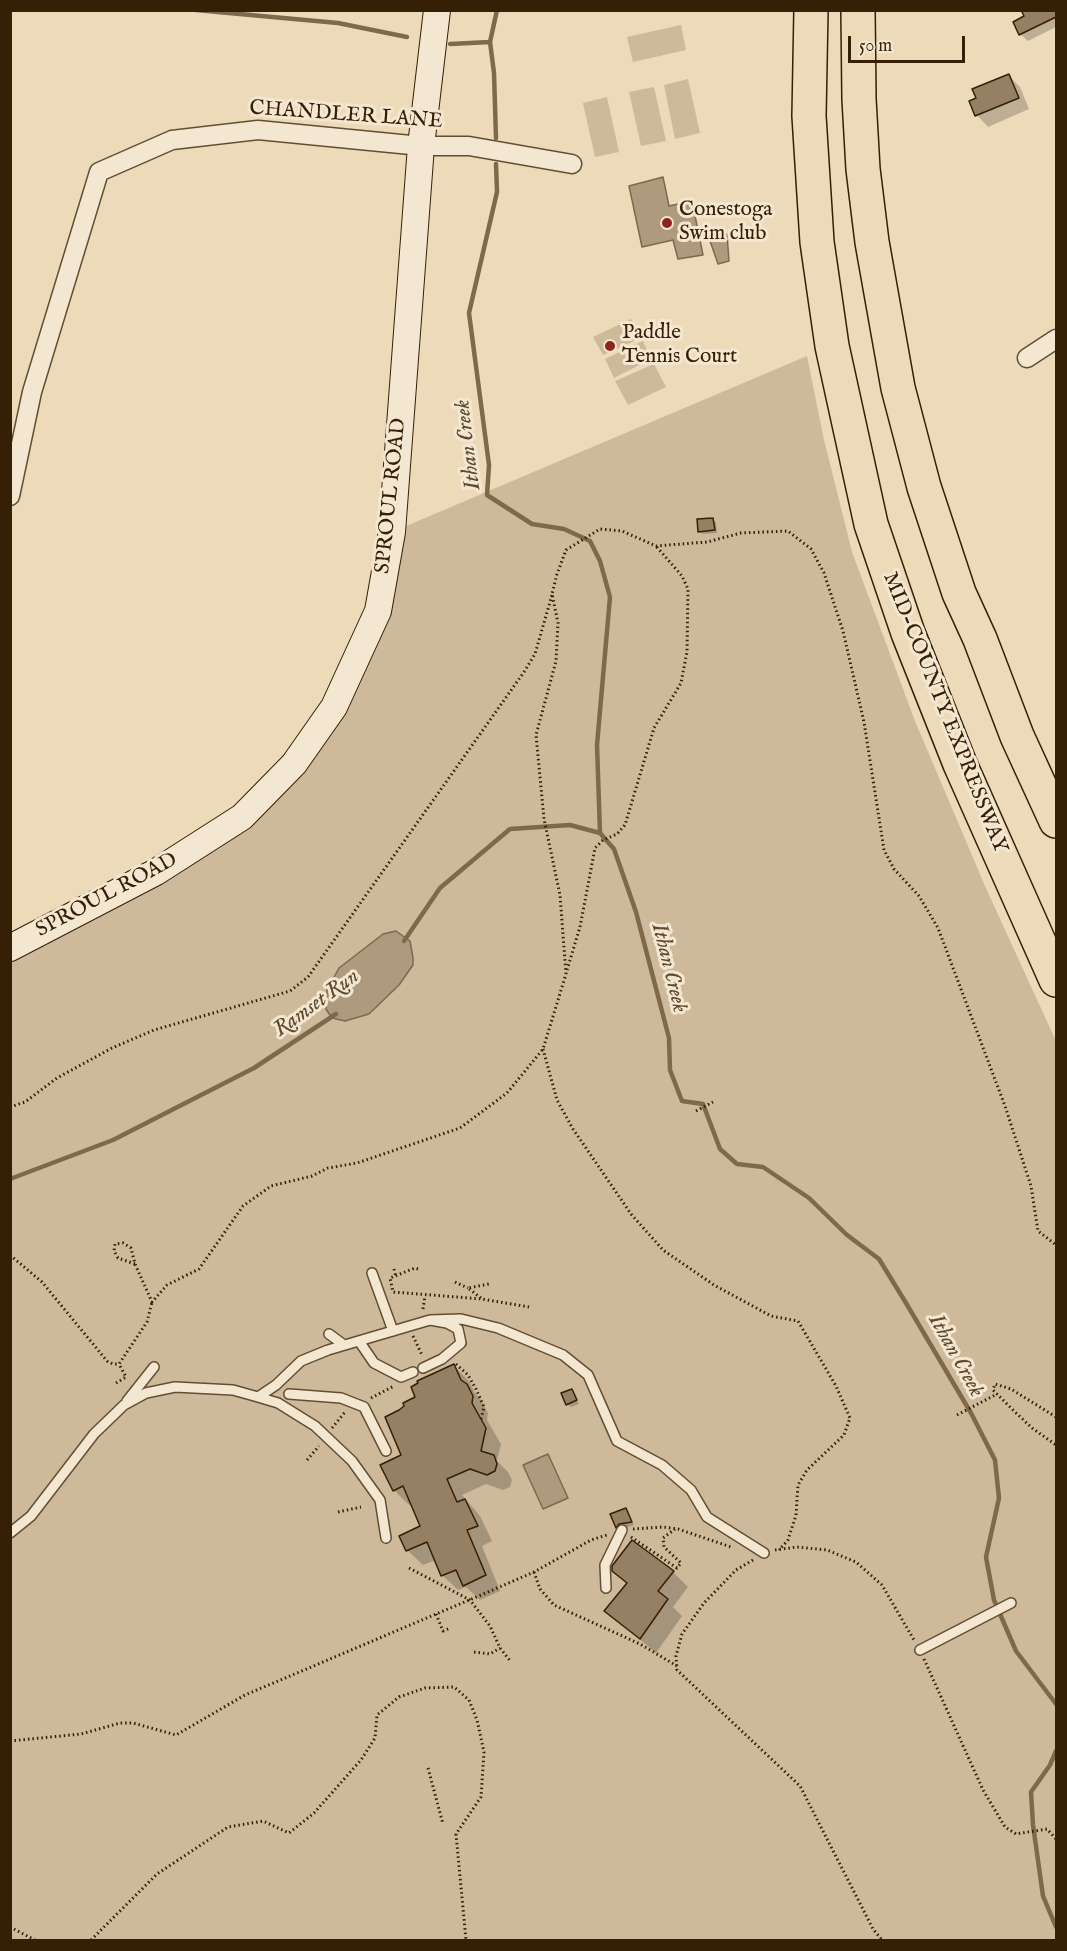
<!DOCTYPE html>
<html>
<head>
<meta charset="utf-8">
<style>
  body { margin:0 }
  #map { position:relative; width:1067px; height:1951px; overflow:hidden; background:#eddab9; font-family:"IM FELL English",serif }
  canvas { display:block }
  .frame { position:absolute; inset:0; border:12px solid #351f05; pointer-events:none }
  .scale { position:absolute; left:848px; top:36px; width:117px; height:27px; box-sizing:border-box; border:3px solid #351f05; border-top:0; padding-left:8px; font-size:18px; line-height:21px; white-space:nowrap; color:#351f05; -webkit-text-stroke:4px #f3e7d2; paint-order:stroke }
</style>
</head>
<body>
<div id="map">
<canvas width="1067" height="1951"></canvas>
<div class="frame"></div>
<div class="scale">50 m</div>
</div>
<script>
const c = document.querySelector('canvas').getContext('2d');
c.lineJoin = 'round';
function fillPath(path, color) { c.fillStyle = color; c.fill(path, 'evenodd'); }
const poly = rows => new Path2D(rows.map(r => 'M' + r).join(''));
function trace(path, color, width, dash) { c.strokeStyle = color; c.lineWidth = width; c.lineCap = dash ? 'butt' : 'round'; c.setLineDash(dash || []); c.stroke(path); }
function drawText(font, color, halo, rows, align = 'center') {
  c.font = font + ' "IM FELL English",serif'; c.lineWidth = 6; c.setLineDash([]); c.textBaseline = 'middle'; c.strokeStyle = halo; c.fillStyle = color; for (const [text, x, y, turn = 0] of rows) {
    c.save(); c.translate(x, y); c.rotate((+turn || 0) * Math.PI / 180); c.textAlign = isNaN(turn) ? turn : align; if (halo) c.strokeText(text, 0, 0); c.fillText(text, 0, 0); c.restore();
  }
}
fillPath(poly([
  [681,25,686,50,633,62,627,37],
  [688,79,700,133,675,139,664,85],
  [654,87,666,141,641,146,629,92],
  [607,97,619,152,595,157,583,103],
  [631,319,643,337,603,355,593,337],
  [643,341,651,359,614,378,605,359],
  [807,356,824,440,852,552,915,721,985,886,1056,1041,1056,1940,11,1940,11,948,242,817,334,707,392,532],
  [654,364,666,387,628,405,615,381]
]), '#ceba9a');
const water = poly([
  [663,177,669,206,692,201,703,255,678,259,673,240,642,247,629,186,663,177],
  [727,234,729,261,718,264,709,238,727,234],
  [396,931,410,941,413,958,413,965,399,985,369,1014,345,1021,332,1018,326,1009,327,990,339,968,383,934,396,931],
  [548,1454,568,1498,543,1509,523,1465,548,1454]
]);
fillPath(water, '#ae9a7c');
trace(water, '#7e694c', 1.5);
fillPath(poly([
  [1032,10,1056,10,1056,27,1028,41,1020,34,1026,17],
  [1008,75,1020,87,1029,109,988,127,977,115,971,102],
  [713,519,716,523,717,533,703,534,700,531],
  [454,1366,469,1381,475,1393,482,1401,488,1413,487,1420,501,1444,497,1461,508,1472,512,1480,510,1487,503,1490,486,1484,462,1495,480,1516,492,1541,482,1546,500,1591,480,1600,466,1587,458,1590,442,1575,436,1560,423,1565,407,1550,422,1527,412,1504,409,1505,394,1490,403,1456,400,1412],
  [572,1391,579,1404,571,1407,567,1404],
  [625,1510,634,1525,620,1530,617,1527],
  [613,1570,673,1572,688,1587,673,1607,682,1616,656,1653,606,1611,628,1585]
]), '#0003');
trace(poly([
  [196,10,338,23,407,37],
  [450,44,490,42],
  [496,138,494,73,490,42,497,10],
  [496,164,497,192,469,313,489,465,487,495,532,524,564,529,590,541,600,561,610,597,597,745,600,833,614,849,636,912,669,1038,670,1070,682,1101,703,1104,720,1149,737,1164,763,1167,809,1198,847,1235,879,1259,906,1303,971,1413,995,1460,999,1498,986,1557,994,1600,1016,1651,1056,1704],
  [404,941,440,888,510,829,570,825,600,833],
  [10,1179,113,1140,254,1068,336,1014],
  [1056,1751,1050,1765,1031,1792,1033,1825,1043,1896,1056,1927]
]), '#7e694c', 4.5);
const building = poly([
  [1021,10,1056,10,1056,17,1019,35,1013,22,1024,16,1021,10],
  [1009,74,1019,98,975,116,969,101,976,98,972,89,1009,74],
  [713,518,715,530,698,532,697,519,713,518],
  [454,1364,461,1380,467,1384,473,1396,472,1403,486,1428,481,1451,494,1455,497,1464,495,1471,487,1475,470,1469,447,1479,457,1502,465,1499,478,1526,467,1530,486,1575,463,1586,456,1570,441,1576,427,1542,406,1551,399,1536,420,1526,403,1486,393,1491,380,1465,401,1455,385,1417,399,1410,404,1406,403,1403,415,1397,411,1387,418,1383,417,1381,454,1364],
  [572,1389,577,1400,566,1405,561,1393,572,1389],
  [626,1508,632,1522,619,1524,616,1528,610,1514,626,1508],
  [632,1540,674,1571,658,1591,668,1599,640,1639,604,1611,627,1583,612,1571,612,1566,632,1540]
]);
fillPath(building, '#958063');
trace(building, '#351f05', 1.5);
const lane = poly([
  [372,1273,393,1331],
  [430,1320,461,1319,498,1328,563,1355,588,1375,617,1441,662,1465,691,1490,707,1517,764,1553],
  [329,1334,344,1345],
  [359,1341,374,1363,401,1377,413,1372],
  [289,1394,341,1398,364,1407,386,1451],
  [258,1397,276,1385,301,1361,328,1350,430,1320,447,1323,458,1329,461,1343,442,1359,423,1368],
  [127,1401,154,1367],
  [10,1533,31,1516,94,1434,124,1405,146,1393,175,1387,233,1390,258,1397,278,1403,315,1426,352,1461,380,1500,386,1538],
  [606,1588,605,1565,622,1530],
  [920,1650,1011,1603]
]);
const street = poly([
  [1027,358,1056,339],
  [10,496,32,392,99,172,172,140,258,130,421,146,469,146,572,164]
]);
const secondary = poly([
  [10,948,156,872,242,817,294,764,334,707,378,611,392,532,421,146,437,10]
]);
const highway = poly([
  [811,10,809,116,817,242,832,346,871,524,908,633,960,764,1056,980],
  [858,10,859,99,863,169,872,242,898,388,924,487,959,593,980,639,1017,736,1056,821]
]);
trace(lane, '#634e32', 12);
trace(street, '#634e32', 21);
trace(secondary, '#351f05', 28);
trace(highway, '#351f05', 36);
trace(poly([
  [567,970,580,927,595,848,603,840,617,834,625,825,654,728,681,683,687,652,688,589,682,576,656,546],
  [543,1049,557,1100,573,1129,631,1214,663,1250,714,1285,771,1316,798,1321,836,1386,850,1418,844,1435,807,1470,798,1485,796,1515,788,1540,779,1550],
  [10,1107,25,1102,57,1078,112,1048,154,1030,290,991,308,977,524,672,535,654,552,595],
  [696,1111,713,1102],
  [10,1255,42,1282,107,1361,113,1364,119,1364,147,1322,152,1302],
  [135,1264,118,1258,114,1251,115,1244,123,1243,131,1248,135,1264,152,1302,167,1285,199,1269,243,1206,271,1186,312,1176,328,1168,357,1163,460,1128,507,1093,543,1049,566,974,560,895,544,819,536,735,556,661,558,623,552,594,557,574,566,550,600,529,622,531,656,546,707,542,741,533,788,531,811,549,824,573,843,631,864,722,884,850,894,869,919,896,938,928,1005,1106,1031,1186,1038,1231,1056,1245],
  [394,1269,396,1277],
  [418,1269,415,1268,390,1278,393,1292,482,1299,529,1307],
  [455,1282,468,1288],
  [481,1298,468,1288,489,1284],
  [423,1309,425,1296],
  [413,1336,422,1355],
  [456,1364,468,1375,476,1389,484,1407,481,1419],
  [116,1383,126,1377,119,1364],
  [371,1398,394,1386],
  [957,1415,997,1394],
  [1056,1417,1011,1389,995,1384,993,1390,1014,1411,1032,1428,1056,1445],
  [332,1428,345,1412],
  [307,1460,319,1446],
  [338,1512,361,1507],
  [633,1529,663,1527,678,1529,731,1547],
  [631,1537,677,1568,681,1563,664,1547,663,1538,675,1529],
  [775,1550,797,1547,827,1550,856,1562,882,1585,914,1640],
  [753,1560,736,1570,704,1603,682,1634,676,1656,677,1670,800,1786,873,1929,882,1940],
  [409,1568,470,1600,490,1626,500,1648,511,1662],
  [534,1572,540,1589,554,1605,640,1644,677,1666],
  [436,1614,443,1631,450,1628],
  [474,1652,490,1654,500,1648],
  [924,1659,983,1790,1005,1827,1016,1834,1047,1829,1056,1839],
  [10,1741,81,1734,120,1723,133,1723,176,1735,245,1695,481,1595,534,1572,591,1540,607,1535],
  [428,1768,443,1824],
  [10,1927,35,1940],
  [91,1940,157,1874,228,1827,263,1821,289,1833,314,1813,361,1760,375,1738,377,1715,399,1697,425,1688,454,1687,469,1700,477,1720,484,1752,481,1797,456,1834,466,1940]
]), '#351f05', 3, [1.5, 3]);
trace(lane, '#f3e7d2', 9);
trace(street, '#f3e7d2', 18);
trace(secondary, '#f3e7d2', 26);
trace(highway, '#eddab9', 33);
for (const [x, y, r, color] of [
  [667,223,6,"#8f2418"],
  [610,346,6,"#8f2418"]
]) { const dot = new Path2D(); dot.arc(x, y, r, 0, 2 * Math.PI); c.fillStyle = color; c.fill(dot); trace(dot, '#f3e7d2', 2); }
drawText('21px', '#351f05', '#f3e7d2', [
  ["CHANDLER LANE",346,116,4],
  ["SPROUL ROAD",392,496,-84],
  ["MID-COUNTY EXPRESSWAY",944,713,68],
  ["SPROUL ROAD",107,896,-28]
]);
drawText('21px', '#351f05', '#f3e7d2', [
  ["Conestoga",679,211],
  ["Swim club",679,235],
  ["Paddle",622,334],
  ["Tennis Court",622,358]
], 'left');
drawText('italic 22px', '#5f4a2f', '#f3e7d2', [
  ["Ithan Creek",469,445,-97],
  ["Ithan Creek",668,968,76],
  ["Ramset Run",317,1004,-36],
  ["Ithan Creek",955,1356,61]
]);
</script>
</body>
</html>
